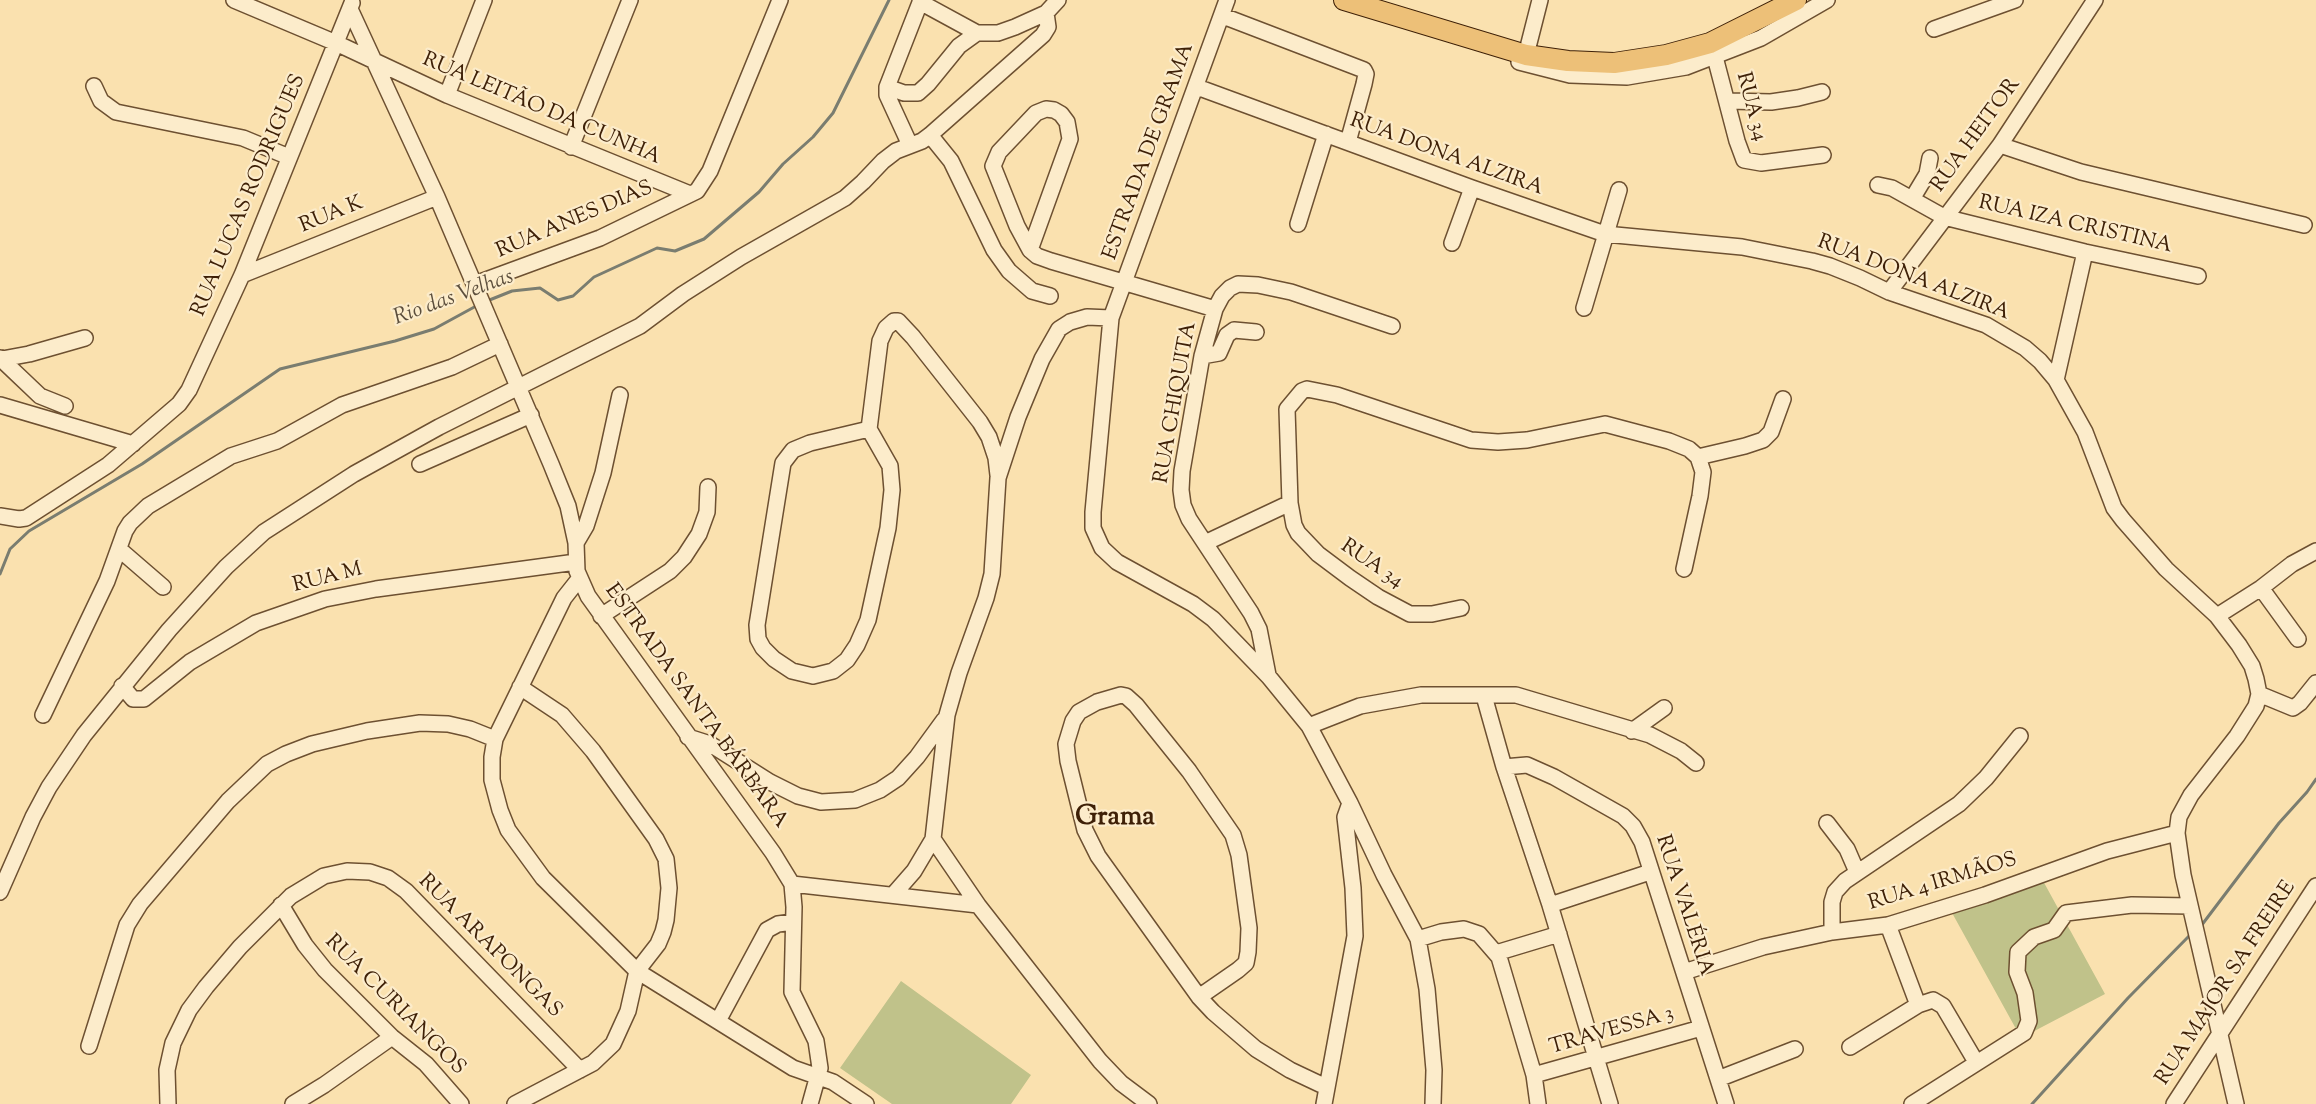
<!DOCTYPE html>
<html>
<head>
<meta charset="utf-8">
<style>
  body { margin:0 }
  canvas { display:block; background:#fae1af }
</style>
</head>
<body>
<canvas width="2316" height="1104"></canvas>
<script>
const c = document.querySelector('canvas').getContext('2d');
c.lineJoin = 'round';
function fillPath(path, color) { c.fillStyle = color; c.fill(path, 'evenodd'); }
const poly = rows => new Path2D(rows.map(r => 'M' + r).join(''));
function trace(path, color, width, dash) { c.strokeStyle = color; c.lineWidth = width; c.lineCap = dash ? 'butt' : 'round'; c.setLineDash(dash || []); c.stroke(path); }
function drawText(font, color, halo, rows, align = 'center') {
  c.font = font + ' "Sorts Mill Goudy",serif'; c.lineWidth = 4.5; c.setLineDash([]); c.textBaseline = 'middle'; c.strokeStyle = halo; c.fillStyle = color; for (const [text, x, y, turn = 0] of rows) {
    c.save(); c.translate(x, y); c.rotate((+turn || 0) * Math.PI / 180); c.textAlign = isNaN(turn) ? turn : align; if (halo) c.strokeText(text, 0, 0); c.fillText(text, 0, 0); c.restore();
  }
}
fillPath(poly([
  [2042,879,2105,994,2021,1038,1951,911],
  [901,981,1031,1075,1011,1104,892,1104,840,1068]
]), '#c0c28a');
trace(poly([
  [487,301,512,291,540,288,558,300,573,296,594,277,657,248,675,251,704,239,759,192,783,164,813,137,833,113,889,0],
  [0,574,10,549,29,531,142,464,280,369,395,341,434,329,478,305],
  [2201,926,2279,823,2307,792,2316,779],
  [2032,1104,2128,998,2191,934]
]), '#7a7d70', 3);
const minor = poly([
  [234,0,336,43,447,95,690,194],
  [1227,0,1111,318,1093,512,1093,528,1102,548,1117,562,1193,604,1213,619,1269,677,1309,726,1350,803,1384,875,1418,939,1427,989,1434,1070,1433,1104],
  [920,2,977,33],
  [350,9,437,197,551,464,568,506,576,543,577,571,588,596,773,853,792,884,794,907,792,992,816,1041,820,1068,810,1104],
  [1223,16,1364,70,1366,74,1364,84,1348,142],
  [1934,29,2015,0],
  [1526,55,1540,0],
  [1715,57,1737,141,1744,160,1761,163,1823,155],
  [1519,62,1570,75,1627,77,1686,67,1761,38,1827,0],
  [94,86,101,101,116,112,243,138,289,157],
  [887,87,904,93,918,93,928,84,959,46,977,33,998,33,1015,27,1046,13,1058,0],
  [1197,87,1472,188,1605,234,1742,247,1812,261,1830,266,1860,278,1889,292,1986,325,2025,348,2040,361,2056,380,2085,432,2114,508,2123,520,2166,569,2217,616,2239,645,2252,666,2256,679,2259,694,2256,706,2237,736,2191,795,2179,817,2177,833,2183,875,2236,1104],
  [447,95,484,0],
  [1728,101,1771,102,1798,98,1822,92],
  [930,135,951,161,994,250,1009,271,1032,291,1050,296],
  [910,145,887,95,887,87,921,0],
  [2000,145,2081,172,2304,225],
  [571,147,630,0],
  [1878,185,1892,188,1944,217,2085,252,2198,276],
  [1912,199,1927,174,1930,158],
  [1298,224,1326,134],
  [1452,243,1472,188],
  [1030,250,1070,139,1067,122,1061,114,1054,110,1046,109,1036,113,999,152,993,166,1017,226,1030,250,1037,256,1051,261,1215,309],
  [242,275,437,197],
  [475,284,600,238,697,191,710,171,780,0],
  [1889,292,2000,145,2095,0],
  [1584,308,1619,190],
  [1202,356,1219,353,1227,335,1234,330,1256,332],
  [0,358,40,396,65,406],
  [2,359,29,354,85,338],
  [2056,380,2085,252],
  [0,405,133,444],
  [869,429,890,466,892,490,888,528,868,620,857,645,847,660,833,671,813,676,792,671,774,659,763,648,758,639,757,625,783,463,793,450,810,443,869,429],
  [869,429,880,341,886,328,894,321,898,321,913,337,980,422,989,437,996,458,998,475],
  [1698,457,1745,446,1763,440,1771,432,1783,399],
  [420,464,531,415],
  [0,516,19,519,26,518,108,465,179,404,189,390,242,275,352,3],
  [576,543,586,526,603,473,620,395],
  [1205,543,1290,503],
  [119,549,163,587],
  [579,579,564,598,495,739,492,757,492,780,500,810,508,830,543,878,637,971,793,1068,833,1082,866,1104],
  [2261,588,2298,639],
  [1461,608,1432,614,1410,614,1378,597,1350,578,1318,554,1298,533,1294,525,1290,503,1287,409,1302,391,1307,389,1337,395,1471,440,1498,442,1527,440,1605,424,1669,441,1689,449,1698,457,1703,472,1700,496,1684,569],
  [601,616,670,571,684,557,699,534,707,512,708,487],
  [2217,616,2261,588,2292,564,2316,551],
  [1268,675,1259,629,1251,613,1189,519,1183,505,1181,490,1182,471,1202,356,1215,309,1222,296,1230,288,1238,284,1258,285,1291,292,1392,326],
  [122,686,133,699,144,699,190,662,256,623,325,599,376,589,576,562],
  [2259,694,2293,708,2300,703,2316,683],
  [1484,696,1504,767,1550,905,1610,1104],
  [43,715,107,581,125,531,130,523,148,506,231,456,277,441,342,405,452,367,500,344],
  [1309,726,1360,706,1421,695,1516,695,1650,735,1681,751,1696,763],
  [1632,731,1664,708],
  [688,737,710,744,770,782,798,796,821,802,855,800,880,790,898,778,917,757,944,720],
  [1504,767,1527,765,1554,777,1623,816,1633,826,1642,842,1726,1104],
  [1827,823,1847,849,1857,872],
  [933,839,978,905],
  [792,884,978,905,1100,1061,1121,1083,1149,1104],
  [0,892,33,817,49,787,84,735,169,630,226,567,264,532,354,474,439,427,640,326,683,294,741,257,845,198,863,182,883,161,896,151,922,141,930,135,1043,35,1048,27,1046,13],
  [893,895,914,871,933,839,947,715,959,673,986,598,992,574,998,478,1018,417,1042,359,1059,329,1070,322,1087,317,1111,318],
  [281,905,305,945,325,970,392,1037,426,1064,461,1104],
  [1550,905,1650,872],
  [1888,925,1918,1005],
  [1832,932,1832,902,1835,892,1845,881,1959,804,1986,778,2020,736],
  [1418,939,1441,932,1464,929,1479,934,1499,957,1534,1075,1538,1104],
  [1496,953,1559,934],
  [1684,972,1763,947,1832,932,1888,925,1985,895,2107,851,2177,833],
  [1199,997,1238,970,1246,963,1248,952,1249,928,1239,855,1233,835,1189,771,1136,705,1126,696,1121,695,1097,702,1079,712,1073,721,1066,744,1068,761,1085,830,1098,856,1199,997,1213,1012,1256,1049,1290,1070,1326,1087],
  [718,1021,767,930,778,924,793,922],
  [89,1046,127,925,140,904,228,801,267,764,286,754,312,744,367,731,420,723,448,724,470,729,495,739],
  [1850,1047,1918,1005,1933,1000,1943,1006,1976,1062],
  [1534,1075,1701,1028],
  [1718,1079,1795,1049],
  [168,1104,167,1070,173,1043,189,1010,206,987,240,947,291,896,324,876,347,871,370,872,388,878,406,891,580,1070],
  [293,1104,324,1085,392,1037],
  [515,1104,593,1063,613,1044,628,1011,637,971,658,944,663,932,666,920,669,888,666,859,656,839,593,751,562,715,520,687],
  [1324,1104,1355,936,1353,888,1345,817,1350,803],
  [1912,1104,2024,1033,2029,1021,2025,993,2017,972,2018,952,2034,937,2054,930,2066,913,2132,905,2190,906],
  [2174,1104,2316,886]
]);
const major = poly([
  [1344,0,1526,55,1568,61,1614,63,1666,55,1710,43,1796,0]
]);
trace(minor, '#6d5031', 18);
trace(major, '#3e2007', 22);
trace(minor, '#fceccb', 15);
trace(major, '#edc078', 20);
drawText('21px', '#3e2007', '#fceccb', [
  ["RUA 34",1750,107,75],
  ["RUA LEITÃO DA CUNHA",541,110,23],
  ["RUA HEITOR",1977,136,-54],
  ["ESTRADA DE GRAMA",1150,152,-70],
  ["RUA DONA ALZIRA",1446,156,20],
  ["RUA LUCAS RODRIGUES",250,196,-67],
  ["RUA K",332,216,-22],
  ["RUA ANES DIAS",575,221,-23],
  ["RUA IZA CRISTINA",2075,226,13],
  ["RUA DONA ALZIRA",1913,279,21],
  ["RUA CHIQUITA",1177,403,-80],
  ["RUA 34",1371,565,34],
  ["RUA M",328,579,-14],
  ["ESTRADA SANTA BÁRBARA",695,707,54],
  ["RUA 4 IRMÃOS",1943,883,-17],
  ["RUA VALÉRIA",1683,906,72],
  ["RUA ARAPONGAS",489,947,45],
  ["RUA MAJOR SA FREIRE",2227,984,-57],
  ["RUA CURIANGOS",394,1006,45],
  ["TRAVESSA 3",1612,1032,-16]
]);
drawText('italic 22px', '#5c4e3c', '#fceccb', [
  ["Rio das Velhas",454,299,-20]
]);
drawText('bold 27px', '#3e2007', '#fceccb', [
  ["Grama",1115,819]
]);
</script>
</body>
</html>
